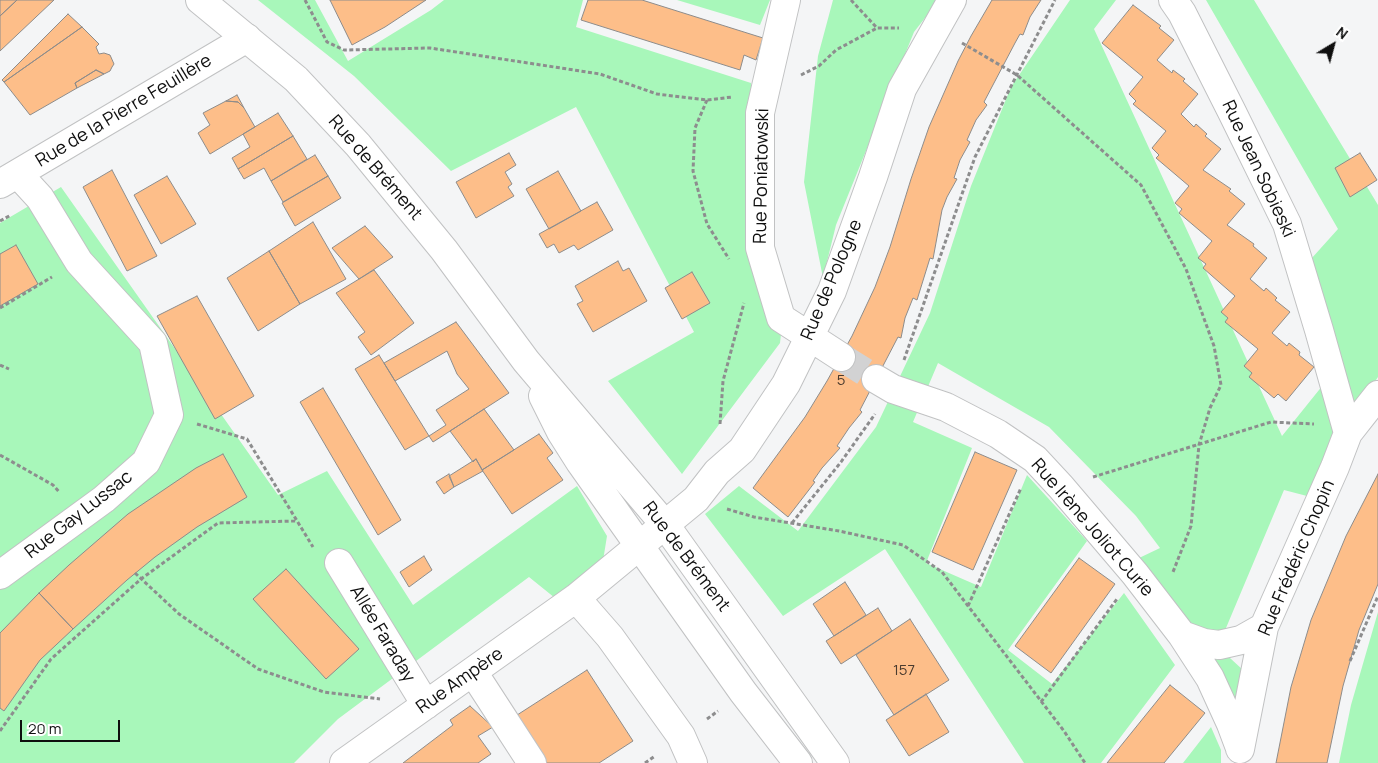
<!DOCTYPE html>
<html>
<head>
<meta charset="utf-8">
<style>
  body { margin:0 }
  #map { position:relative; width:1378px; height:763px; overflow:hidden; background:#f4f5f6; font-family:Manrope,sans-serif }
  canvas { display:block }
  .north { position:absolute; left:1308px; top:20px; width:50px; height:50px; -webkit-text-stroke:4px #fff; paint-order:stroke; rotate:37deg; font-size:14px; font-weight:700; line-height:20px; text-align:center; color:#0f0f0f }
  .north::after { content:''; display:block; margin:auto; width:18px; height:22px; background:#0f0f0f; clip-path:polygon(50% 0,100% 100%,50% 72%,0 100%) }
  .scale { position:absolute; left:20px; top:720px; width:100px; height:22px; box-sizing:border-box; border:2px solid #0f0f0f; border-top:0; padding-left:6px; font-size:15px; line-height:18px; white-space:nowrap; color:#0f0f0f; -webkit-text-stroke:4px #fff; paint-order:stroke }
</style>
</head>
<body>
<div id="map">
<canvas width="1378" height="763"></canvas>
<div class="north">N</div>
<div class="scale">20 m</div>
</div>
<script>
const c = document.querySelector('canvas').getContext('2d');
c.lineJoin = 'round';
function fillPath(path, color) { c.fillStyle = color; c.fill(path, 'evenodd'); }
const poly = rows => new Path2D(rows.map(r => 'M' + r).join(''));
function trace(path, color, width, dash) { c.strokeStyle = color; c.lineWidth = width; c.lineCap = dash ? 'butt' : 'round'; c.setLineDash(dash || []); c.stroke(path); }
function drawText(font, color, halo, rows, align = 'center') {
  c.font = font + ' Manrope,sans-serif'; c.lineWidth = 4; c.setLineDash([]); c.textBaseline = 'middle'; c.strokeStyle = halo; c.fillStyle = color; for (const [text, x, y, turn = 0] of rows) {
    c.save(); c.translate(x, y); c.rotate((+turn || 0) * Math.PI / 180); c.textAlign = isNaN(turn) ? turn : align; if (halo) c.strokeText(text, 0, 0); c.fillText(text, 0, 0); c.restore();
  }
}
fillPath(poly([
  [258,0,315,0,348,61,431,10,444,0,583,0,576,27,751,83,755,200,784,308,780,343,682,474,608,381,694,332,576,107,451,171,354,76],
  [677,0,770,0,760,25],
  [833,0,939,0,914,32,836,225,823,278,804,182,818,56],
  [1070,0,1116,0,1094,29,1282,436,1323,385,1293,279,1338,229,1206,0,1254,0,1378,205,1378,377,1359,405,1307,496,1284,490,1218,647,1243,670,1236,716,1137,559,1160,548,1136,516,1049,427,938,363,913,422,972,448,926,563,981,587,1027,475,1087,541,1008,650,1052,684,1124,593,1175,665,1101,763,1024,763,885,549,783,616,705,514,739,486,798,531,876,427,930,313,971,186,1011,87],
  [61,187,278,495,327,471,413,605,577,486,607,536,602,567,555,598,529,577,338,719,294,763,0,763,0,223],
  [1378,612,1378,763,1339,763,1351,705],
  [1211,727,1221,750,1221,763,1183,763]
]), '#a8f7ba');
const building = poly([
  [0,0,17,0,0,16,0,0],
  [17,0,54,0,0,51,0,16,17,0],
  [330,0,426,0,385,27,352,45,330,0],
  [588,0,642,0,763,38,756,60,744,55,740,70,581,20,588,0],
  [992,0,1041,0,1030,17,1023,35,1020,34,1015,43,984,102,987,105,976,120,967,140,970,142,960,160,954,178,957,179,947,197,942,210,933,259,930,258,917,300,913,298,905,318,901,338,898,337,860,410,862,412,849,428,837,446,840,448,822,468,813,481,815,482,788,517,753,488,805,417,827,381,852,336,875,287,890,247,911,179,929,127,958,61,971,36,992,0],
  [1133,5,1161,26,1159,28,1174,40,1157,60,1172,73,1173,70,1185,79,1183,81,1198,94,1181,114,1194,127,1196,124,1207,134,1205,136,1221,149,1203,170,1231,189,1229,191,1245,204,1227,225,1254,244,1253,246,1267,258,1250,279,1264,291,1266,288,1277,298,1275,300,1290,312,1272,333,1287,346,1289,343,1300,352,1299,355,1314,367,1286,401,1278,394,1274,398,1249,377,1252,373,1244,366,1258,349,1225,322,1228,318,1221,312,1235,296,1203,268,1206,264,1198,258,1212,241,1179,213,1182,209,1175,203,1189,186,1156,158,1159,155,1152,148,1166,131,1133,104,1136,101,1129,94,1143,77,1102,43,1133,5],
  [68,14,82,27,4,82,2,80,68,14],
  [82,27,99,44,96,47,99,54,104,53,110,55,114,64,112,67,110,71,104,74,96,70,75,83,77,88,30,115,4,82,82,27],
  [96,70,104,74,77,88,75,83,96,70],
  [237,95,244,108,238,102,226,101,237,95],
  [226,101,238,102,244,108,255,127,210,154,198,133,210,125,203,113,226,101],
  [278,113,293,136,238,169,232,158,250,147,243,134,278,113],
  [293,136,307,159,271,181,264,168,244,179,238,169,293,136],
  [509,153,516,165,505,172,512,184,508,187,514,196,476,218,456,182,509,153],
  [1360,153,1377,180,1350,197,1335,168,1360,153],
  [315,155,328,176,283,202,271,181,315,155],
  [112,170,157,256,127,271,83,187,112,170],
  [558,171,581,211,549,229,526,189,558,171],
  [167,176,196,224,161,244,134,195,167,176],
  [328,176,341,198,295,226,282,203,328,176],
  [597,202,613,230,578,250,574,245,559,253,554,244,547,248,539,234,597,202],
  [313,222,346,279,300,304,269,251,313,222],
  [365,226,393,257,359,279,332,248,365,226],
  [16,245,38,284,0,306,0,254,16,245],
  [269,251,300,304,258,331,227,278,269,251],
  [618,261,623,271,629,268,647,301,593,332,577,304,583,301,575,286,618,261],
  [374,270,414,323,371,355,358,337,365,332,336,293,374,270],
  [692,272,710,303,682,319,665,288,692,272],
  [197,296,254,396,215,419,157,316,197,296],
  [456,322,509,393,433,442,429,436,446,425,436,410,469,389,457,374,447,351,395,381,384,363,456,322],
  [379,355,429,436,405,450,355,369,379,355],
  [323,388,401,520,378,535,300,402,323,388],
  [484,409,514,450,482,470,476,459,473,462,450,431,484,409],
  [539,434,553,453,547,458,563,480,512,514,482,470,539,434],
  [975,452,1017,470,973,570,932,552,975,452],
  [223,454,247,497,197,527,155,557,127,580,73,629,39,593,69,565,128,514,196,468,223,454],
  [476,459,483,471,454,487,449,476,476,459],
  [449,474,454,487,444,494,436,482,449,474],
  [1378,474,1378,584,1359,630,1343,686,1327,763,1276,763,1291,687,1311,620,1346,536,1378,474],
  [424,556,432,570,409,587,400,572,424,556],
  [1079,558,1115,584,1051,673,1015,646,1079,558],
  [286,569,359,649,326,679,253,599,286,569],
  [845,582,866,615,834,636,813,604,845,582],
  [39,593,73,629,40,660,4,711,0,708,0,633,39,593],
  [878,608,892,631,841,664,826,641,878,608],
  [910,619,949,680,894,715,856,655,910,619],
  [587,670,633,741,599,763,543,763,514,717,587,670],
  [1170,685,1205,713,1164,763,1107,763,1170,685],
  [926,694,949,732,909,756,886,720,926,694],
  [470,706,493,727,478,736,491,754,478,763,403,763,453,725,450,720,470,706]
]);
fillPath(building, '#fdbe89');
trace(building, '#8d8c8b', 1);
trace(poly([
  [841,357,876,379]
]), '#d2d2d3', 28, [28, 14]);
const minor = poly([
  [786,0,760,113,760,248,781,318,841,357],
  [1173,0,1182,13,1232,112,1287,224,1319,330,1348,433],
  [0,184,247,38],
  [876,379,893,389,946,407,998,434,1035,459,1061,487,1135,574,1182,635,1210,678,1231,724,1240,748],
  [339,563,426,705],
  [0,575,104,499,146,462,169,415,153,343,79,262,40,198,18,174],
  [576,598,610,637,681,736,693,763],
  [1182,635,1204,643,1219,645,1241,640,1264,627],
  [473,672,532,763],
  [1240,749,1264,627,1335,467,1348,433,1378,395],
  [344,763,576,598,696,499,717,472,742,450,786,384,832,291,873,177,902,89,952,0]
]);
const secondary = poly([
  [200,0,296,79,358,145,444,250,526,361,666,526,835,763],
  [543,396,561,432,580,462,743,692,798,763]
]);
trace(minor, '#c1c2c3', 30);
trace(secondary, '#c1c2c3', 30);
trace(poly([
  [305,0,327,42,344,50,430,48,600,74,657,94,707,100,732,97],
  [851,0,877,28,899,28],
  [962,43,1017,75,1141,185,1186,269,1214,346,1221,385,1210,408,1199,445,1191,526,1173,572],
  [801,75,819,66,836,50,877,28],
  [707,100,695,128,693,171,707,224,729,259],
  [0,221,11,215],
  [0,308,52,277],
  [904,360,975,157,1055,0],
  [0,365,9,369],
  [197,424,247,439,313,547],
  [720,424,723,381,744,303],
  [0,455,53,485,60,493],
  [1093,477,1271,422,1314,424],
  [727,509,754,517,839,531,903,545,942,572,1064,731,1085,763],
  [792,523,841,462,875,414],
  [135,573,179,614,258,669,324,692,380,699],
  [968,606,1021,488],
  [1350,661,1378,596],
  [1041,702,1117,599],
  [707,719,718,711],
  [0,731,51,659,141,579,218,523,296,521],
  [645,763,655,756]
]), '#8d8d8e', 3, [4, 2.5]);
trace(minor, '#fff', 28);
trace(secondary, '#fff', 28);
drawText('15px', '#4a3b2e', null, [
  ["5",841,381],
  ["157",904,671]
]);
drawText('18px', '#0f0f0f', '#fff', [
  ["Rue de la Pierre Feuillère",124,111,-31],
  ["Rue de Brément",375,168,49],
  ["Rue Jean Sobieski",1258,169,65],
  ["Rue Poniatowski",762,176,-89],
  ["Rue de Pologne",832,280,-67],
  ["Rue Gay Lussac",79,515,-38],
  ["Rue Irène Joliot Curie",1092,528,49],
  ["Rue de Brément",686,557,53],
  ["Rue Frédéric Chopin",1297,558,-67],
  ["Allée Faraday",382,634,59],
  ["Rue Ampère",460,681,-35]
]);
</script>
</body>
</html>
